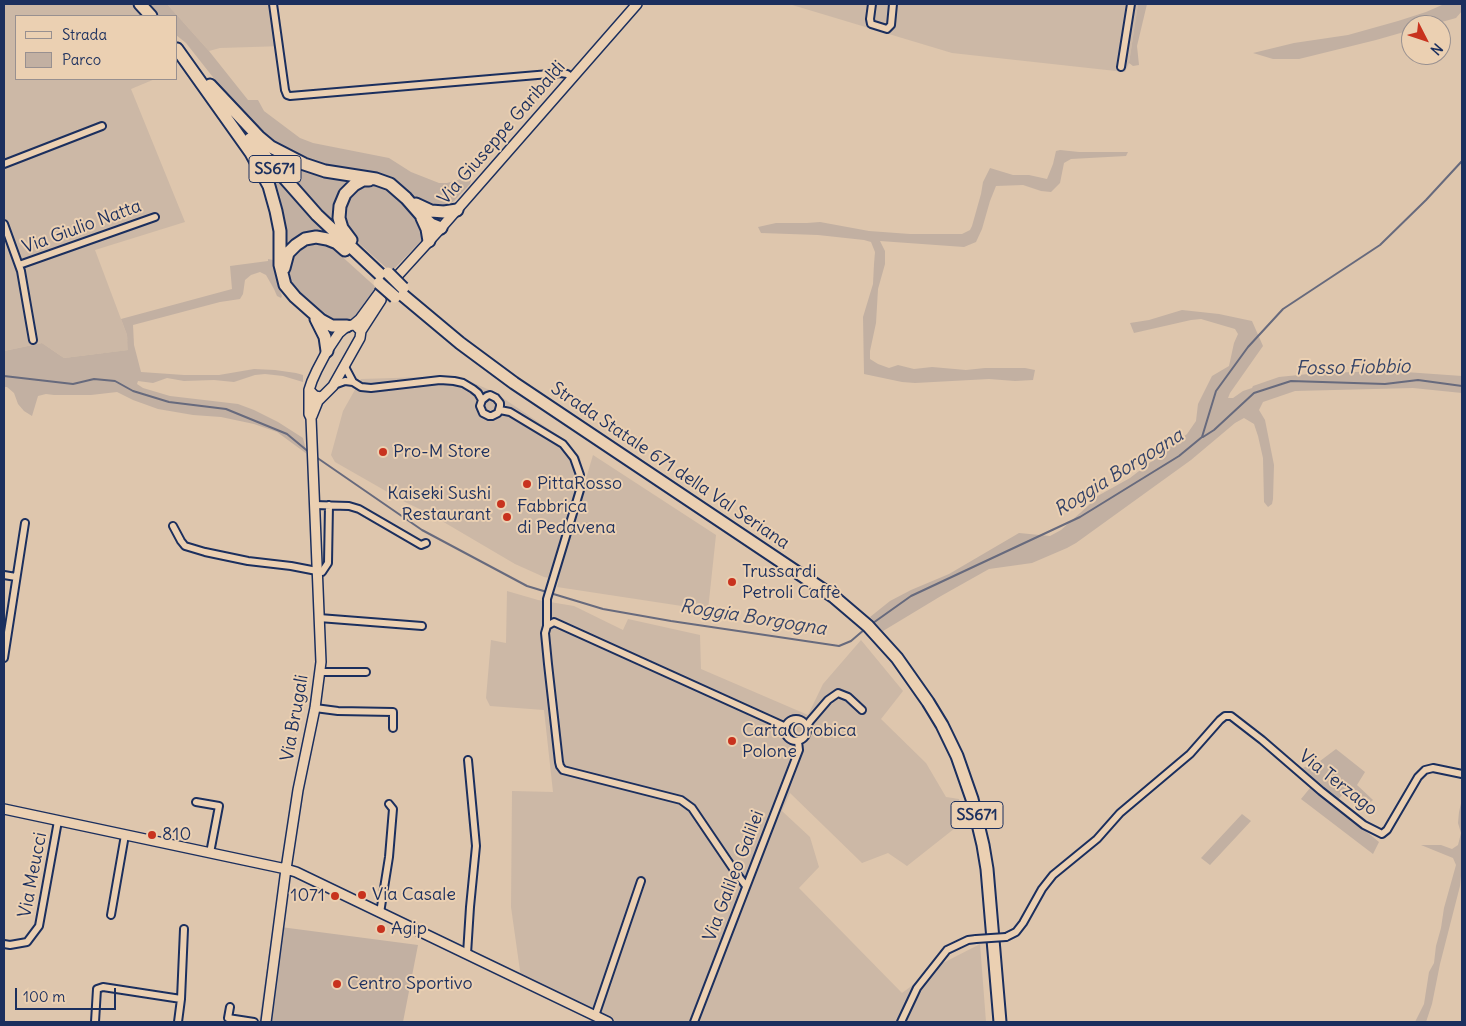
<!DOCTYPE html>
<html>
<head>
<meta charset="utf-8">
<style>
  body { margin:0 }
  #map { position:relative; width:1466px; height:1026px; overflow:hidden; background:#dec6ad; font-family:Delius,sans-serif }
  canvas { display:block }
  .frame { position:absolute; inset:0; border:5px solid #1b2f5e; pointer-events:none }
  .legend { position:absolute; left:15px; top:15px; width:162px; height:65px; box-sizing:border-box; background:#ebd0b2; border:1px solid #989090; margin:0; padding:6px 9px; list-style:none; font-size:15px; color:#1b2f5e }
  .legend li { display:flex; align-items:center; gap:10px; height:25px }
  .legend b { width:25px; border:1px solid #989090 }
  .north { position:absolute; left:1401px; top:15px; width:50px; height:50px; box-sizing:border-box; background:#ebd0b2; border:1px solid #989090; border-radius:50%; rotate:131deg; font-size:14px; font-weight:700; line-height:20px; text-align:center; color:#1b2f5e }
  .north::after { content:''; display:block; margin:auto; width:18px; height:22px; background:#c8321e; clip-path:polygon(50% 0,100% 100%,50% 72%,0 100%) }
  .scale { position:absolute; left:15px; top:988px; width:101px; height:22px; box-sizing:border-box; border:2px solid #1b2f5e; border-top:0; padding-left:6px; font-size:15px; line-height:18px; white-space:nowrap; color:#1b2f5e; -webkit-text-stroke:4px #ebd0b2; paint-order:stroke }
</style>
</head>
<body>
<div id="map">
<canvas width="1466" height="1026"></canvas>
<div class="frame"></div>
<ul class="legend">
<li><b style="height:6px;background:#ebd0b2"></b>Strada</li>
<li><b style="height:14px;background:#c2b0a2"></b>Parco</li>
</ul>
<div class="north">N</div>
<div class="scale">100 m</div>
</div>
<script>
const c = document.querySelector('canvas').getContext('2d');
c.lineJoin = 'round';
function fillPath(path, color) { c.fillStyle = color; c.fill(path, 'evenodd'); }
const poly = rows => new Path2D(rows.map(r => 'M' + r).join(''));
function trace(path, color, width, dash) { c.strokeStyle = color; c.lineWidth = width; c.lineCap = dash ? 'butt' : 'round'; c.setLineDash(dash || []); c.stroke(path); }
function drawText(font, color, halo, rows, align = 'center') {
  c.font = font + ' Delius,sans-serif'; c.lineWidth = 4; c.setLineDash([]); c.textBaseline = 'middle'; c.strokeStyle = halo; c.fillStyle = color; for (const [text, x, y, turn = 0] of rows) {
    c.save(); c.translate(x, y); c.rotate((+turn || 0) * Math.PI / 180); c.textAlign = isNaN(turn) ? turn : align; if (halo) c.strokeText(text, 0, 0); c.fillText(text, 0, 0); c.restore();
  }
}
fillPath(poly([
  [4,4,148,4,159,16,16,16,16,79,155,79,131,89,185,222,95,250,127,335,129,350,64,358,42,343,4,351],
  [167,4,278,4,284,46,220,48,209,51],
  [789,4,1138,4,1129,63,1125,72,952,53],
  [458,376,494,392,568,442,580,457,585,482,593,455,716,535,708,610,557,587,559,580,544,577,515,564,430,514,405,502,335,462,331,455,343,411,361,379],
  [507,591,538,600,574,606,623,630,628,619,700,635,701,669,808,715,823,684,861,640,903,691,881,719,926,763,946,797,959,799,964,821,907,866,888,853,862,863,790,793,782,811,810,837,819,867,799,888,902,993,943,963,980,944,986,1022,592,1022,593,1020,522,985,511,907,512,791,553,792,544,710,490,706,486,698,491,640,506,643]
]), '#ccb8a6');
fillPath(poly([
  [148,4,167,4,209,51,248,100,258,100,264,111,300,138,313,143,389,158,411,172,439,183,447,183,458,180,468,173,481,160,482,162,473,172,470,184,454,201,446,207,422,205,414,199,395,180,384,174,328,168,291,153,264,136,242,114,186,43,176,35,176,16,159,16],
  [1138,4,1147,4,1137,46,1139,65,1133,66,1129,63],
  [1451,4,1462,4,1462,11,1456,18,1431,25,1411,25,1411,30,1376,40,1299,59,1273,59,1253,53,1294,43,1348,35,1398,21,1426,12,1442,5],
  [263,147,353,181,336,226,318,209],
  [1060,150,1079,152,1128,152,1126,156,1071,159,1064,163,1060,183,1051,192,1041,191,1023,185,996,186,990,201,982,229,976,242,964,247,880,241,885,251,885,264,878,289,876,323,870,351,870,359,878,364,889,368,898,365,914,369,932,367,966,370,985,368,1025,368,1035,370,1033,380,1015,381,989,379,915,383,902,382,864,374,863,317,873,284,874,264,875,252,871,242,864,240,818,235,761,233,758,227,776,223,807,223,820,222,869,231,910,234,962,234,970,230,972,226,981,194,983,182,990,168,1013,175,1029,175,1047,179,1053,164,1056,151],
  [260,160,305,211,327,233,319,233,286,251],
  [367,184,379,184,390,190,418,215,425,231,422,240,391,272,353,238,343,222,347,199,354,191],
  [314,242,326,245,337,252,379,290,349,322,340,324,320,316,289,283,287,273,294,254,304,244],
  [268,259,273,260,275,266,275,275,282,296,281,298,277,296,274,289,266,275,260,272,251,275,245,280,243,294,240,299,220,302,133,325,134,345,141,372,184,375,219,375,254,369,275,370,296,373,303,375,303,382,283,376,265,374,255,375,234,382,214,380,184,381,167,378,153,383,138,381,137,384,143,388,170,396,238,404,254,410,278,422,303,438,307,454,277,432,254,424,221,417,193,415,158,409,133,400,117,392,91,395,54,395,46,394,38,396,32,416,24,411,18,404,14,393,7,387,4,387,4,351,42,343,64,358,128,350,127,335,121,319,232,289,230,266,268,261],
  [1182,310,1219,314,1252,321,1263,346,1230,393,1228,398,1233,398,1243,391,1252,388,1253,386,1279,377,1318,373,1391,371,1462,376,1462,393,1413,388,1295,391,1263,402,1259,410,1265,420,1274,465,1273,499,1272,504,1268,507,1264,502,1263,458,1258,436,1254,424,1244,418,1235,423,1191,460,1076,543,1067,548,1032,563,989,569,941,596,883,631,870,617,890,601,911,590,949,574,1019,533,1050,536,1061,530,1089,505,1094,498,1130,478,1187,434,1196,421,1198,404,1212,376,1229,366,1234,343,1238,334,1235,329,1201,319,1191,320,1134,333,1130,323,1149,320],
  [1336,749,1365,772,1357,785,1373,800,1367,805,1346,790,1334,805,1379,842,1373,854,1301,799,1315,782,1300,769,1320,761],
  [1462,799,1462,866,1460,886,1440,964,1432,1004,1426,1022,1415,1022,1424,1004,1429,972,1434,963,1436,946,1441,928,1444,908,1456,865,1453,858,1421,845,1441,845,1452,849,1458,845,1461,833,1458,823,1459,812],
  [1242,814,1251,821,1210,865,1201,858],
  [273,926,418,945,403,1022,259,1022]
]), '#c2b0a2');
trace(poly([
  [4,376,73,384,94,379,115,381,133,391,169,402,226,409,287,434,310,453],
  [1203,437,1214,430,1254,393,1291,381,1385,384,1418,380,1462,386],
  [316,457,422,530,527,586,603,609,671,621,839,646,851,641,865,629],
  [873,623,911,596,1080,517,1179,456,1202,437,1216,391,1248,347,1283,309,1380,245,1426,200,1462,161]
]), '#676a7d', 2);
const street = poly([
  [273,4,285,90,287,95,290,96,561,73,567,74,573,78],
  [872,4,870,19,871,24,887,29,891,25,893,4],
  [1121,67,1131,4],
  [4,164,102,126],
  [4,224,21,271,33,340],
  [19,265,155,217],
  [353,382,361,387,371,388,440,380,454,381,463,383,473,389,478,393,482,400,480,406,483,413,489,416,492,416,498,413,500,406,500,403,496,398,490,395,487,396,482,400],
  [334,385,345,381,353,382,344,365],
  [500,410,510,412,563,444,574,458,580,475,580,490,547,599,547,626],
  [314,505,349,506,359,509,421,545,426,543],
  [173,526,181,541,185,546,205,552,248,561,291,566,322,572,328,563,329,505],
  [4,575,16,577],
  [319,618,422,626],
  [4,658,25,523],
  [320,672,366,672],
  [315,708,338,711,393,712,393,728],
  '785 730a11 11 0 1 1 22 0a11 11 0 1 1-22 0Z',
  [807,726,810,721,828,700,838,693,848,697,862,710],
  [196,802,219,806,210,853],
  [746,886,734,870,692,808,681,800,563,770,560,766,559,762,548,664,545,633,547,626,554,622,786,727],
  [380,913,389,857,393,809,389,804],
  [111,915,125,835],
  [1006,937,1016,932,1023,923,1042,889,1053,875,1097,839,1120,813,1190,754,1220,720,1225,716,1231,716,1262,740,1321,791,1364,825,1382,834,1387,830,1418,777,1425,770,1433,768,1462,774],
  [4,944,10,945,27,942,39,926,58,821],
  [467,954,470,907,476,846,468,760],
  [230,1007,228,1018,254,1022],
  [595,1016,641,881],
  [95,1022,97,989,103,987,181,999],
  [178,1022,181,999,184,929],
  [694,1022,799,750,798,741],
  [901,1022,917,988,947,950,968,940,976,939]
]);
const secondary = poly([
  [353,325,360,319,379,293,391,283,441,228,637,4],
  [361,331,381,300],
  [312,416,318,401,333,386,360,338,361,331,356,326,353,325,347,326,339,333,327,351,317,370,312,381,309,390,315,396,321,397],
  [4,809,286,869,296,872,608,1022],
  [266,1022,286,869,298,790,315,708,321,662,311,418,309,414,309,390]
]);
const highway = poly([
  [140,4,151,16],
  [177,49,251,153,269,186,276,211,280,231,280,265,285,285,295,297,321,320,332,326,347,326],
  [210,85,259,137,271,147,304,164,325,171,376,179,390,184,406,198,420,214,431,224,441,228],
  [250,139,317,215,384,278],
  [416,204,431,211,444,212,457,210],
  [422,218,427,229,429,241],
  [351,240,342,228,339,218,340,206,345,194,354,185,363,180,369,180],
  [284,268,288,253,296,245,305,239,316,237,327,239,337,243,345,250],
  [399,292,460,343,514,383,834,597,868,626,897,658,928,702,942,725,957,756,972,799,983,845,987,869,1000,1022],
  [316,319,325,337,327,351]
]);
trace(street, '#1b2f5e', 10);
trace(secondary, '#1b2f5e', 12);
trace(highway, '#1b2f5e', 15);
trace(street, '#ebd0b2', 6);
trace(secondary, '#ebd0b2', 9);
trace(highway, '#ebd0b2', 11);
const streetBridge = poly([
  [976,939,1006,937]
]);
const highwayBridge = poly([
  [388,273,403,288],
  [379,283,395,297]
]);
trace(streetBridge, '#1b2f5e', 10, []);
trace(highwayBridge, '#1b2f5e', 15, []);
trace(streetBridge, '#ebd0b2', 6);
trace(highwayBridge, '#ebd0b2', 11);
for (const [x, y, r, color] of [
  [383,452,5,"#c8321e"],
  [527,484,5,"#c8321e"],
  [501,504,5,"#c8321e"],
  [507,517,5,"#c8321e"],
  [732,582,5,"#c8321e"],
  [732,741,5,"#c8321e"],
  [152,835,5,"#c8321e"],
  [362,895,5,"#c8321e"],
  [335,896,5,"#c8321e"],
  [381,929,5,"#c8321e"],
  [337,984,5,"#c8321e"]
]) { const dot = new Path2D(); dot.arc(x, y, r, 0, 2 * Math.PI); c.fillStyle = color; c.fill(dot); trace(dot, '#ebd0b2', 2); }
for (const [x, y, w] of [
  [275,169,52],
  [977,815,52]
]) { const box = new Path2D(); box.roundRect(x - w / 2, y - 13.5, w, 27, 4); c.fillStyle = '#ebd0b2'; c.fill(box); trace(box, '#1b2f5e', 1); }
drawText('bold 16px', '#1b2f5e', null, [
  ["SS671",275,169],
  ["SS671",977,815]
]);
drawText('18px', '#1b2f5e', '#ebd0b2', [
  ["Via Giuseppe Garibaldi",502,133,-49],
  ["Via Giulio Natta",82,227,-20],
  ["Strada Statale 671 della Val Seriana",670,466,34],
  ["Via Brugali",295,718,-80],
  ["Via Terzago",1338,783,38],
  ["Via Meucci",33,875,-79],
  ["Via Galileo Galilei",734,876,-69]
]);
drawText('18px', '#1b2f5e', '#ebd0b2', [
  ["Pro-M Store",393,452],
  ["PittaRosso",537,484],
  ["Kaiseki Sushi",491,494,"right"],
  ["Restaurant",491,515,"right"],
  ["Fabbrica",517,507],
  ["di Pedavena",517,528],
  ["Trussardi",742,572],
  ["Petroli Caffè",742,593],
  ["Carta Orobica",742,731],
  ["Polone",742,752],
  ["810",162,835],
  ["Via Casale",372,895],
  ["1071",325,896,"right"],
  ["Agip",391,929],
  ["Centro Sportivo",347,984]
], 'left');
drawText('italic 19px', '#344368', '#ebd0b2', [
  ["Fosso Fiobbio",1353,368,-1],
  ["Roggia Borgogna",1119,473,-32],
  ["Roggia Borgogna",753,618,9]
]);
</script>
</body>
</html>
